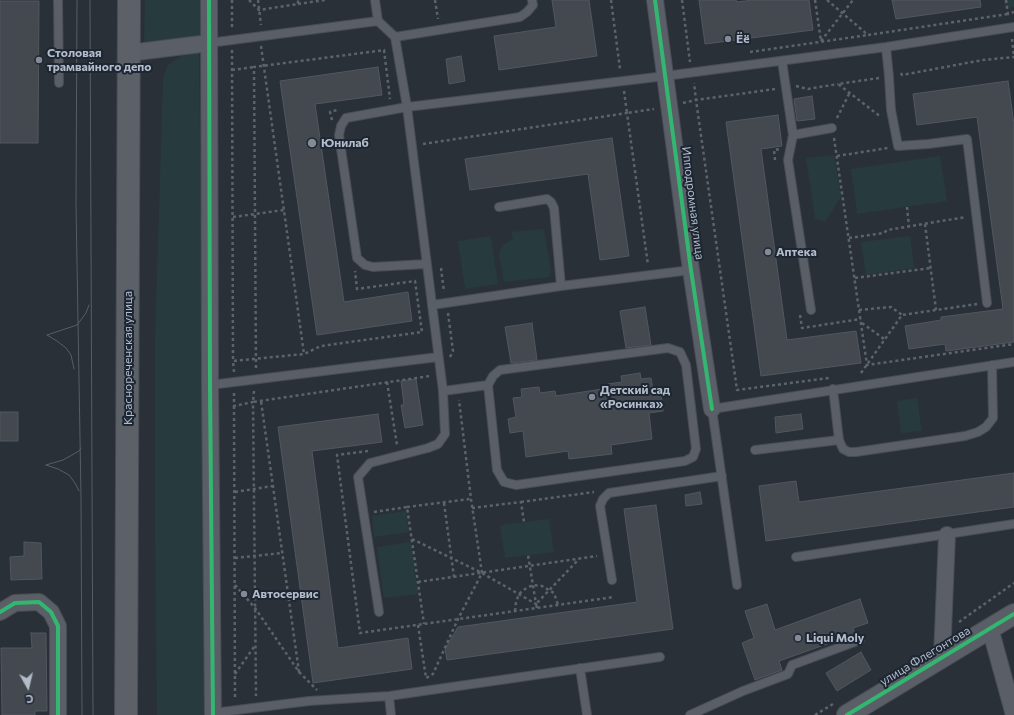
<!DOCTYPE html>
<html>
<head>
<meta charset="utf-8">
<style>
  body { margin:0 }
  #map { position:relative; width:1014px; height:715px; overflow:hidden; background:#2a3038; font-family:Commissioner,sans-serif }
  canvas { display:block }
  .north { position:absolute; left:8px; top:667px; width:40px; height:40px; -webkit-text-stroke:3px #1d2633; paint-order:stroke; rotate:172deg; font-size:11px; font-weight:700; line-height:16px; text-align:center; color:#b4bcc9 }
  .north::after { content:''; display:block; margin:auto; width:14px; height:18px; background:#b4bcc9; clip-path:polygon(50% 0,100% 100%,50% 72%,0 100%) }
</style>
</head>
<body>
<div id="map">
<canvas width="1014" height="715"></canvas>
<div class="north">С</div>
</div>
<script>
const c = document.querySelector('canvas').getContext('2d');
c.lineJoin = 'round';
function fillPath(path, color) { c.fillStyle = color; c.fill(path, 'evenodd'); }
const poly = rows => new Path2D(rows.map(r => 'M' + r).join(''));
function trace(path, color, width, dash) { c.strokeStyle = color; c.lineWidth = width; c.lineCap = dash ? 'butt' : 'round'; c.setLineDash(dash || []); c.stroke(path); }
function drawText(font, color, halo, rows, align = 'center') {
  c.font = font + ' Commissioner,sans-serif'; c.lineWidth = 4; c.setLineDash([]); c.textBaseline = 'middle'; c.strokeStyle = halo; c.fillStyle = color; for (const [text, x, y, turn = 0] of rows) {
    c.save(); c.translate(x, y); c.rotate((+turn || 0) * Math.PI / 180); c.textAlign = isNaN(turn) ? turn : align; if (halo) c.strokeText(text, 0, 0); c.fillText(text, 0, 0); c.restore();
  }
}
fillPath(poly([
  [145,0,207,0,207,26,200,36,144,42],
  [1004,0,1014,0,1014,7,1005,8],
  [190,53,199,53,207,715,157,715,155,535,155,340,163,80,165,72,168,65,181,56],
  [834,155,841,197,825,222,815,218,806,158],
  [940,156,947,201,857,214,851,169],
  [544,229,551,271,549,277,504,282,499,254,503,245,513,239,511,232],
  [491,236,498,284,465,289,458,241],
  [910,236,914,268,866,275,861,242],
  [917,398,922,431,901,433,897,401],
  [406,511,409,532,374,537,372,516],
  [549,519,554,552,505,558,500,525],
  [411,542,418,594,384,598,377,547]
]), '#273a3e');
const building = poly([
  [552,0,589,0,597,56,499,70,494,36,556,27,552,0],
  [699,0,736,0,737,2,753,0,809,0,813,30,705,44,699,0],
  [892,0,980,0,981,7,896,19,892,0],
  [0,1,39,1,38,143,0,143,0,1],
  [461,56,465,81,449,84,446,59,461,56],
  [378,67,382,95,315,104,344,302,408,292,412,321,317,335,280,81,378,67],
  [1008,81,1014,124,1014,342,946,351,945,344,909,349,905,326,941,320,941,317,1003,309,977,117,917,125,913,94,1008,81],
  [812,96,815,119,797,121,794,99,812,96],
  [778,115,782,146,761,149,787,340,856,331,861,363,761,376,726,122,778,115],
  [612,138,629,256,600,260,588,174,470,190,465,159,612,138],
  [645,307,651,345,626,348,620,311,645,307],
  [532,323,537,360,511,363,505,327,532,323],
  [640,373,641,379,651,378,654,396,661,395,663,411,649,413,652,439,611,445,612,454,569,459,568,451,526,457,523,431,510,433,508,419,516,417,513,398,522,397,521,389,539,387,540,393,555,391,556,396,609,388,608,384,622,382,621,376,640,373],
  [416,379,423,425,405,428,401,405,404,405,401,381,416,379],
  [0,412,18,412,18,441,0,441,0,412],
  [378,414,382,442,312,451,338,648,408,638,412,669,313,683,278,427,378,414],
  [801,414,803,429,776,433,775,417,801,414],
  [1014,473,1014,507,766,541,759,486,796,481,799,502,1014,473],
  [700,492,702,504,686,506,685,495,700,492],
  [656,505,673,629,447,660,445,649,458,627,637,602,624,509,656,505],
  [24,542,41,543,42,579,11,580,10,557,24,556,24,542],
  [860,599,868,623,853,628,855,634,779,661,782,670,755,680,742,643,754,638,745,611,767,604,775,630,860,599],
  [31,633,46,633,47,711,35,711,35,715,2,715,1,648,32,648,31,633],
  [861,652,871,670,837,691,826,673,861,652]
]);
fillPath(building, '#444950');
trace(building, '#52575f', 1);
const service = poly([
  [58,0,59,83],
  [375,0,378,21,395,37,407,107,443,391,445,434,438,444,428,448,370,463,358,477,379,612],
  [395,37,520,17,527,12,533,5,532,0],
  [209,43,378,21],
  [886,47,889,77,891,110,898,146,928,144,967,139,987,303],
  [782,61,793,135,788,160,811,310],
  [793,135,832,128],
  [499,207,547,199,551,202,554,208,561,286],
  [426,264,373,267,365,265,357,258,339,135,341,126,346,118,407,107,665,76,886,47,1014,27],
  [432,305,561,286,691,270],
  [210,385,438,357],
  [833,389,839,440,843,449,849,452,856,452,965,436,978,432,986,427,993,418,992,365],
  [443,391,488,385,493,376,500,370,668,348,680,352,686,365,696,449,693,457,685,461,516,485,504,482,497,470,488,385],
  [755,450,839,440],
  [796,557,1014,524],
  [612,580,600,506,603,499,609,493,722,476],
  [737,585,712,409,1014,362],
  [580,668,587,715],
  [389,696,391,715],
  [213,713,309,701,389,696,660,657],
  [690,715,743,691,788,674,792,665,860,640]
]);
const minor = poly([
  [209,0,210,385,213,715],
  [655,0,691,270,712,409],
  [129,53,209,43],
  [0,612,15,603,39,602,51,612,58,626,58,715],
  [990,628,1014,715],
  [942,657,947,535]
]);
const tertiary = poly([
  [847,715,1014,614]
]);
const primary = poly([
  [126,715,129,0]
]);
trace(service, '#484c53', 10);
trace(minor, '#484c53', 18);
trace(tertiary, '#484c53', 22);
trace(primary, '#484c55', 24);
trace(poly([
  [232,0,232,29],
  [249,0,259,10,298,4,298,0],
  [258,0,261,25],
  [435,0,438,19],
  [611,0,620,69,622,69],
  [682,0,690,62],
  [815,0,821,41],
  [827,0,868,35,1008,14,1009,16],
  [1006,0,1008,14,1014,12],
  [298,4,325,0],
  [1012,39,1014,57],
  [821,41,853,0],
  [261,46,304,354],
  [232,50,233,361],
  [384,50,390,99],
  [750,52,868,35],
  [232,70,254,67],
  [901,73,902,75,983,60,1014,57],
  [879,78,838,84,881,117],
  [796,86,808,89,838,84],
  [775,89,696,100,737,390,829,378],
  [624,91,627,113,654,109],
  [683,103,696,100,694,83],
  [837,118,850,92],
  [332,120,330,112,337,110],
  [834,138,867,365,1014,344],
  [423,144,627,113,648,265],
  [837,156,888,148],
  [775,160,774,150,780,149],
  [907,207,909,227],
  [233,217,284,210],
  [925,224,936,310],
  [849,238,884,233,887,230,966,217],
  [441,268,444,292],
  [855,278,931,268],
  [859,310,891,307,902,315],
  [448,313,453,351,450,357],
  [800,315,802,328,861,319],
  [862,323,884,339],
  [256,368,254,67,385,50],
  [234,372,233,361,304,354,321,346,422,332,415,281,357,289,355,271],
  [861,373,902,315,977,304],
  [387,382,397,445],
  [254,391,253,402,430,376],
  [234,393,234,406,253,402,256,696],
  [234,406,235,699],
  [368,451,337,455,360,633,614,597],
  [235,492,273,486],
  [521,502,594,492],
  [444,503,454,577],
  [407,507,470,499],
  [472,508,521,502,524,522],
  [374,512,407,507,424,624],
  [412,539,482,573,536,604,528,555],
  [235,558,282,553],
  [418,582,597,556],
  [235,585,255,608,299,672,261,401],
  [537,608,536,604,579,559],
  [515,611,516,602,519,594,525,589,533,585,542,586,554,593,558,605],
  [959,622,1014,583],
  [418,625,426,678,433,674,458,619,482,573,471,499,459,400],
  [299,672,317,690],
  [235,674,254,647],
  [815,715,833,704]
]), '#5d636a', 2.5, [3, 3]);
trace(service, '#5a5e66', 8);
trace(minor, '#5a5e66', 16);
trace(tertiary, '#5a5e66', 20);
trace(primary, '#5c6168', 22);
trace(poly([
  [77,0,76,205,81,496,82,715],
  [90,0,93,715],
  [47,335,77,325,86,313,89,305],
  [47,335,57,341,66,348,71,355,74,369],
  [46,465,63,460,79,451,81,448],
  [46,465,58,469,69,475,75,483,79,491]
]), '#595d64', 1);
trace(poly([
  [209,0,210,385,213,715],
  [655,0,691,270,712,409],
  [0,612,15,603,39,602,51,612,58,626,58,715],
  [847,715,1014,614]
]), '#33b770', 4);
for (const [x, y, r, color] of [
  [728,39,4,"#848b96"],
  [39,60,4,"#848b96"],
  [312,143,5,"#848b96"],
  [768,252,4,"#848b96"],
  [592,397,4,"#848b96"],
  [244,594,4,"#848b96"],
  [798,638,4,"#848b96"]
]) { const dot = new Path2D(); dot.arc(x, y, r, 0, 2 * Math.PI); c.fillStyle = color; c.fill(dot); trace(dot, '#1d2633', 1.5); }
drawText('bold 12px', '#b4bcc9', '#1d2633', [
  ["Ёё",736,39],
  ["Столовая",47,53],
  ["трамвайного депо",47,67],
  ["Юнилаб",321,143],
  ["Аптека",776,252],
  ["Детский сад",600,390],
  ["«Росинка»",600,404],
  ["Автосервис",252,594],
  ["Liqui Moly",806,638]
], 'left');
drawText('12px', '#b4bcc9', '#1d2633', [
  ["Ипподромная улица",693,203,83],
  ["Краснореченская улица",128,358,-90],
  ["улица Флегонтова",925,656,-31]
]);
</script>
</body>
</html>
